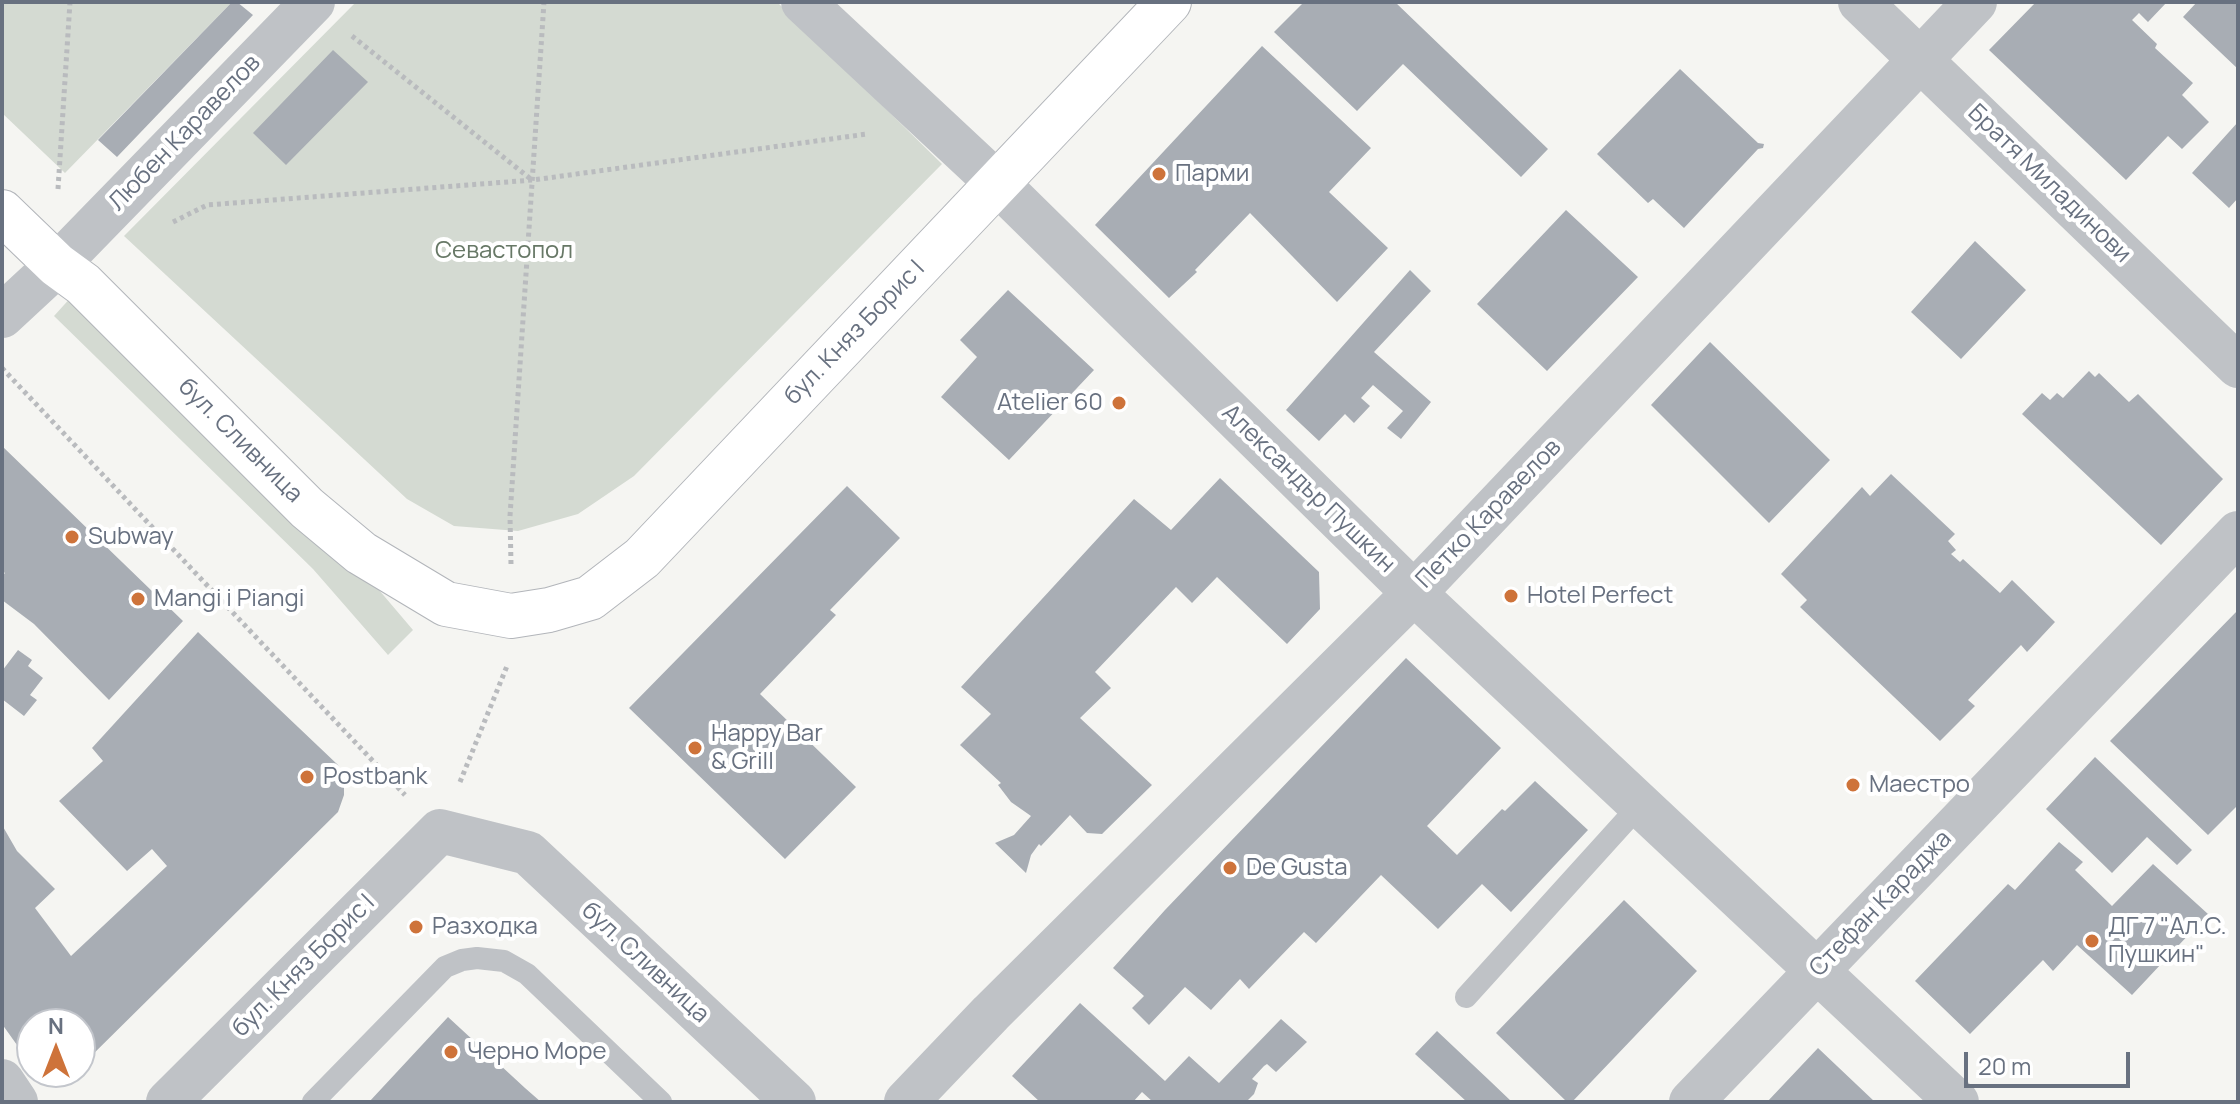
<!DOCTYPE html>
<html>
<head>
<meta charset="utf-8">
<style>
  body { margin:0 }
  #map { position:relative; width:2240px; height:1104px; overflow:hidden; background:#f5f5f2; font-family:Manrope,sans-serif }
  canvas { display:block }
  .frame { position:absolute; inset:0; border:4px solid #687180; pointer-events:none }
  .north { position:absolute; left:16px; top:1008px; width:80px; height:80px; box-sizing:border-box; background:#fff; border:2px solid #c3c6cc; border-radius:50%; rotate:0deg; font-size:22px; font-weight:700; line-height:32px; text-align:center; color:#687180 }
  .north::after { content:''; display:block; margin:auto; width:28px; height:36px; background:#ce733a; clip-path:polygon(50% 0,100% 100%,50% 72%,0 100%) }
  .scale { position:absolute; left:1964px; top:1052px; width:166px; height:36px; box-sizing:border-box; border:4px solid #687180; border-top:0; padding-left:10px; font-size:24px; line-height:28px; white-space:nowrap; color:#687180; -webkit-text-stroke:6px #fff; paint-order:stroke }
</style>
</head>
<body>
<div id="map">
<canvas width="2240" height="1104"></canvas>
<div class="frame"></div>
<div class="north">N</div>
<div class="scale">20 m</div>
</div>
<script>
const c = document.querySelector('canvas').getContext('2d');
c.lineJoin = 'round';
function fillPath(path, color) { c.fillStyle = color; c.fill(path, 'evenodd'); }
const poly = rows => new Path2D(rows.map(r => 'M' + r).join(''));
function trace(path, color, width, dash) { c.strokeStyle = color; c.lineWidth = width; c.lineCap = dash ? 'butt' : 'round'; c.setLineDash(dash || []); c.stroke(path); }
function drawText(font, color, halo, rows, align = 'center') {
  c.font = font + ' Manrope,sans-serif'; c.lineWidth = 8; c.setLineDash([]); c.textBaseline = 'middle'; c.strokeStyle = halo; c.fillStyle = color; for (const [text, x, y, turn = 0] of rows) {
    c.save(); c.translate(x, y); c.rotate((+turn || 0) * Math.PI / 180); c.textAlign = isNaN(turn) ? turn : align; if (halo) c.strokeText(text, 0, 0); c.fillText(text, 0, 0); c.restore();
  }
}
fillPath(poly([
  [2,2,232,2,65,173,2,113],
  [356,2,777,2,942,164,634,476,578,514,518,531,454,526,407,499,124,236],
  [83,284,361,553,379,590,413,630,388,655,313,569,54,316]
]), '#d4dad2');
fillPath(poly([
  [232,2,237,2,253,15,117,157,98,140],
  [1304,2,1395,2,1548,149,1521,177,1403,64,1357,111,1274,32],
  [2036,2,2167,2,2148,22,2139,13,2132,20,2157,44,2155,48,2193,83,2182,95,2209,122,2182,149,2168,136,2126,180,1989,50],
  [2197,2,2238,2,2238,69,2183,17],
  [1262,46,1371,148,1329,192,1388,248,1337,302,1250,213,1195,270,1197,272,1169,298,1095,225],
  [333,50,368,82,286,165,253,133],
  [1680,69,1758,143,1764,144,1763,148,1758,149,1684,228,1653,199,1648,203,1597,154],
  [2238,122,2238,198,2229,208,2192,173],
  [1566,210,1638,277,1547,371,1477,304],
  [1975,241,2026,290,1961,359,1911,312],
  [1410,270,1431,291,1374,352,1431,402,1401,439,1387,428,1403,411,1373,385,1361,398,1370,406,1354,423,1345,414,1319,441,1286,410],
  [1008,290,1094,370,1009,460,941,397,977,357,960,340],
  [1710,342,1830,460,1769,523,1651,405],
  [2089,371,2095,377,2099,373,2129,402,2138,394,2223,479,2161,545,2022,414,2042,393,2050,400,2057,393,2063,398],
  [2,446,183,621,109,700,34,624,2,600,2,576,5,573,2,571],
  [1891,474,1955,534,1948,541,1956,550,1951,554,1960,562,1963,559,2000,593,2012,580,2055,622,2027,652,2021,645,1968,700,1975,706,1940,741,1800,607,1807,600,1781,574,1862,487,1870,496],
  [1220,478,1319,572,1320,609,1287,644,1217,577,1192,603,1176,587,1095,672,1111,688,1080,718,1152,785,1102,834,1087,833,1070,815,1041,846,1039,844,1031,855,1026,873,995,843,1014,835,1031,816,1011,802,998,785,1001,783,960,745,991,714,961,687,1134,499,1171,530],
  [847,486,900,538,830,610,836,615,760,694,856,787,785,859,629,708],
  [2238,610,2238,805,2208,835,2110,741],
  [198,632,338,765,344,782,344,795,338,812,80,1067,80,1024,32,1024,32,1066,2,1024,2,825,17,851,55,889,35,908,71,956,167,866,152,849,127,871,59,801,103,761,92,748],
  [18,650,32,660,28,666,43,678,30,695,37,700,24,716,2,699,2,671],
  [1406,658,1501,748,1427,826,1457,855,1502,809,1505,811,1535,781,1588,830,1511,912,1482,884,1438,929,1381,875,1316,943,1304,932,1249,989,1240,979,1211,1010,1185,987,1149,1025,1132,1008,1144,996,1113,968,1165,910],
  [2095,757,2192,850,2177,865,2147,837,2112,873,2046,809],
  [2059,842,2083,862,2075,870,2112,906,2153,864,2208,914,2132,995,2077,945,2053,971,2043,960,1970,1034,1915,981,2008,884,2015,890],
  [1624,900,1697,971,1572,1102,1567,1102,1496,1033],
  [1080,1003,1165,1081,1189,1056,1219,1083,1281,1019,1307,1042,1276,1072,1267,1064,1264,1066,1252,1079,1258,1083,1254,1094,1246,1102,1153,1102,1142,1092,1133,1102,1040,1102,1012,1076],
  [448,1017,525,1088,541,1102,369,1102],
  [1437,1031,1490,1081,1512,1102,1467,1102,1415,1054],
  [1818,1048,1875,1102,1767,1102],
  [40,1072,75,1072,71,1076,59,1078]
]), '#a8adb4');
const secondary = poly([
  [2,212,57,265,83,284,307,508,361,553,446,604,511,616,549,610,590,598,642,558,1169,2]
]);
trace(secondary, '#b2b5ba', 46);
trace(poly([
  [352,36,532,180],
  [58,189,70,2],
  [173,222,207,205,533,180,867,134],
  [2,368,405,795],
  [511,564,510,516,544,2],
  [460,782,507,666]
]), '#b9bbbe', 5, [4, 4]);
trace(poly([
  [1466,997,1639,806],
  [313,1102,445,967,462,960,477,958,504,961,527,974,661,1102]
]), '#bfc2c6', 22);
trace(poly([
  [803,2,998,184,1414,593,1957,1102],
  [1860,2,2238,366],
  [2,316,57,265,313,2],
  [2,1081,16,1102],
  [168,1102,440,831,528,853,794,1102],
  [906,1102,991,1013,1414,593,1975,2],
  [1691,1102,2238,533]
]), '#bfc2c6', 44);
trace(secondary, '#fff', 44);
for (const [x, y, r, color] of [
  [1159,174,8,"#ce733a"],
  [1119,403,8,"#ce733a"],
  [72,537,8,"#ce733a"],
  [1511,596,8,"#ce733a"],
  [138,599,8,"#ce733a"],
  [695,748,8,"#ce733a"],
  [307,777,8,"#ce733a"],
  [1853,785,8,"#ce733a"],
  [1230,868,8,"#ce733a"],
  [416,927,8,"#ce733a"],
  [2092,941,8,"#ce733a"],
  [451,1052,8,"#ce733a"]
]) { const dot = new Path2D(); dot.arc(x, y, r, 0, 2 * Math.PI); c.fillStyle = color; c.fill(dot); trace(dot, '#fff', 3); }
drawText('24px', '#687180', '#fff', [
  ["Любен Каравелов",185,133,-46],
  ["Братя Миладинови",2049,184,44],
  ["бул. Княз Борис I",855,333,-46],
  ["бул. Сливница",240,441,45],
  ["Александър Пушкин",1308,489,44],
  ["Петко Каравелов",1489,514,-46],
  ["Стефан Караджа",1881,904,-46],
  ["бул. Сливница",645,963,43],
  ["бул. Княз Борис I",304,966,-45]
]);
drawText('24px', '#687180', '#fff', [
  ["Парми",1175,174],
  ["Atelier 60",1103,403,"right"],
  ["Subway",88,537],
  ["Hotel Perfect",1527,596],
  ["Mangi i Piangi",154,599],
  ["Happy Bar",711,734],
  ["& Grill",711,762],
  ["Postbank",323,777],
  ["Маестро",1869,785],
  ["De Gusta",1246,868],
  ["Разходка",432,927],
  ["ДГ 7 \"Ал.С.",2108,927],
  ["Пушкин\"",2108,955],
  ["Черно Море",467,1052]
], 'left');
drawText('24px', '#677866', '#fff', [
  ["Севастопол",504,251]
]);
</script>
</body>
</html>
